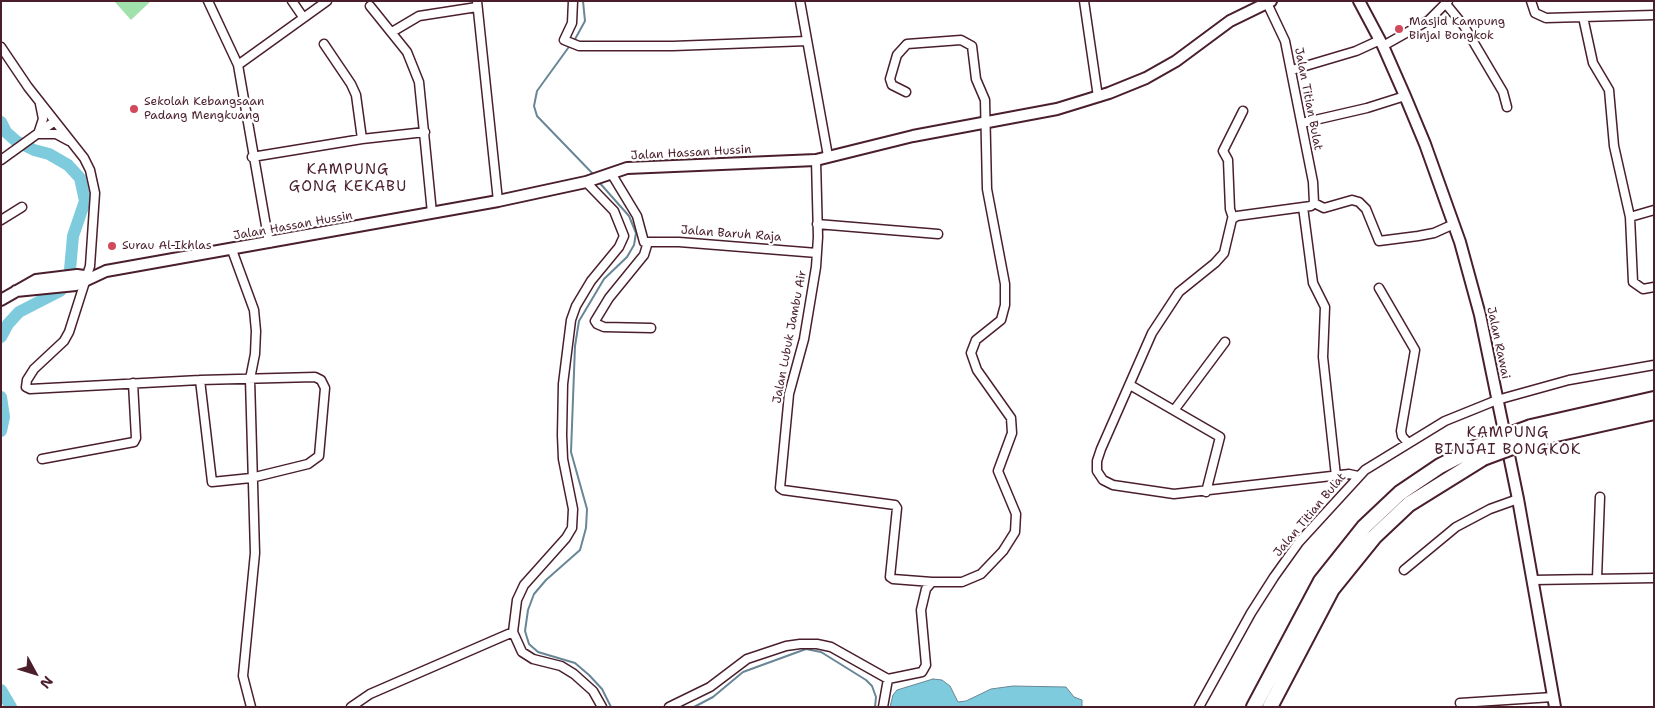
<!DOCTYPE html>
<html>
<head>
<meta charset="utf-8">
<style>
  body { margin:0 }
  #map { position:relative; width:1655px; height:708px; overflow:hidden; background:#fff; font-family:"Shantell Sans",sans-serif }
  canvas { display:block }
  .frame { position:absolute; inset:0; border:2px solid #4a1f2b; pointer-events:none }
  .north { position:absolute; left:10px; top:648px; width:50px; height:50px; -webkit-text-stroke:4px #fff; paint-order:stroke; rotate:129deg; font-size:14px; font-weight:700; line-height:20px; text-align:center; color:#4a1f2b }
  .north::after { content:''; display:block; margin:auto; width:18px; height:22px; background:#4a1f2b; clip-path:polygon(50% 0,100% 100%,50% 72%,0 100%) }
</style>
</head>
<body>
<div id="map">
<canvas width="1655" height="708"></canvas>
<div class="frame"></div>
<div class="north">N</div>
</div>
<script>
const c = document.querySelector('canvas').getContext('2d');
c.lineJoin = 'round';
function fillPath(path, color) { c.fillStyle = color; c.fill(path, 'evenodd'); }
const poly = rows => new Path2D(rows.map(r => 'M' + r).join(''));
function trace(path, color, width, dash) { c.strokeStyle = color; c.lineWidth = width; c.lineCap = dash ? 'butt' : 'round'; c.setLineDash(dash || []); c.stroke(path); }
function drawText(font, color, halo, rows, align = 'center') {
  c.font = font + ' "Shantell Sans",sans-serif'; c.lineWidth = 4.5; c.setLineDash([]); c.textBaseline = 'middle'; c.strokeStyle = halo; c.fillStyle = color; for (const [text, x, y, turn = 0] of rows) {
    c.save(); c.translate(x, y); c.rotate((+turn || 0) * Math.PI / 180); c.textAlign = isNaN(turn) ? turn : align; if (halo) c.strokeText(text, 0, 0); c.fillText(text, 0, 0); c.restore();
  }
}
fillPath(poly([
  [114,1,151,1,131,20]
]), '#a1e2ac');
const water = poly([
  [933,679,942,680,950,686,958,702,966,701,991,689,1013,686,1066,687,1074,697,1082,700,1082,707,890,707,893,695,897,690,933,679]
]);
fillPath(water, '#7ecbdd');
trace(water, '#698696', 1);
trace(poly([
  [574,41,585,21,583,1],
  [571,44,537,91,534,106,537,116,594,175],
  [598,181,629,216,636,233,634,245,627,257,604,279,579,321,575,346,571,452,587,509,586,528,580,550,546,580,534,594,528,610,525,631,529,644,538,652,575,663,589,675,602,689,611,707],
  [694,707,713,697,743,672,806,649,821,652,866,680,872,686,876,697,875,707]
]), '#698696', 2);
trace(poly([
  [1,122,6,132,16,141,34,150,49,154,68,165,80,178,85,201,73,236,69,281,60,291,19,312,8,324,1,337],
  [1,397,4,417,1,431],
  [1,690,11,707]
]), '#7ecbdd', 12);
const street = poly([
  [208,1,238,65,269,243],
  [292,1,303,17],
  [477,1,498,201],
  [573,1,572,23,564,40,579,46,673,46,807,41],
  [800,1,828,156],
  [1084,1,1098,97],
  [1531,1,1535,13,1546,18,1654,15],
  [1267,3,1285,41,1313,182,1314,203],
  [1446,4,1464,26,1503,92,1507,107],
  [370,6,407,52,419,82,432,213],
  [1583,17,1593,63,1609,90,1614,146,1630,217,1633,282,1643,289,1654,287],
  [392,32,419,16,477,7],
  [324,44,351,84,356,95,362,139],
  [1383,46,1429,20,1448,1],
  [1,47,28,87,84,158,90,170,95,193,90,266,69,332,64,341,34,369,27,380,26,387,30,389,200,380,315,377,321,380,325,388,319,456,308,464,251,478,212,482,200,380],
  [238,65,327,1],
  [1292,70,1356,51,1380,40],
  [1302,123,1367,108,1405,96],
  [38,134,56,134,69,141],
  [38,134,43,119,40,104],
  [252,157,362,139,425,132],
  [1,160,55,121],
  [816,160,818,237,816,267,804,339,789,394,780,488,783,490,895,505,897,508,890,577,893,579,932,582],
  [611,173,637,216,644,242,679,242,817,253],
  [586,182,614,211,624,236,619,247,591,281,576,306,571,320,563,384,562,435,563,459,573,509,572,528,566,538,524,585,517,600,513,632,522,652,533,659,561,666,574,674,593,691,602,707],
  [1314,203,1311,206,1237,216,1232,219,1224,253,1215,263,1179,292,1152,333,1101,449,1097,461,1097,471,1103,480,1113,485,1174,494,1349,474,1358,476],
  [1314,203,1324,208,1352,200,1359,202,1366,209,1379,241,1418,236,1434,233,1454,224],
  [1303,207,1313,283,1325,307,1323,357,1336,476],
  [1630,217,1654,210],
  [1233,218,1230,209,1228,160,1223,151,1243,111],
  [1,220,22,207],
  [817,224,938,234],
  [648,242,644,255,609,298,595,321,597,324,604,327,651,328],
  [232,250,254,310,256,331,255,354,250,379,255,553,243,676,251,707],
  [1379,288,1415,350,1401,431,1402,436,1408,443],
  [1130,385,1220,437,1206,492],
  [1175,409,1225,342],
  [42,459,134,442,136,438,133,383],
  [1404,570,1456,527,1490,509,1518,499],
  [1597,578,1600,497],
  [1533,580,1654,578],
  [1460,703,1553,697],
  [351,707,370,694,513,632],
  [669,707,710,687,747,659,786,646,800,644,817,644,831,647,888,679,922,672,926,665,921,610,926,589,932,582,962,582,981,574,1003,551,1015,532,1016,514,998,471,1012,433,1011,418,977,370,971,353,976,340,1001,320,1005,305,1005,284,987,189,985,100,976,79,972,46,961,40,907,44,897,55,890,79,892,85,906,92],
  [883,707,888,679],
  [1199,707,1251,613,1274,577,1299,542,1365,470,1445,421,1497,400,1569,380,1654,365]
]);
const secondary = poly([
  [1359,1,1383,46,1405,96,1425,144,1460,242,1480,315,1518,499,1555,707],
  [16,291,76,285,106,271,498,201,586,182,627,168,816,160,913,136,1057,109,1109,93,1146,78,1176,61,1230,21,1271,1],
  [1,300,36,280,77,275,91,277]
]);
const highway = poly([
  [1531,427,1654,399],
  [1534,439,1654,412],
  [1254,707,1321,581,1364,527,1400,493,1440,466,1479,446],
  [1270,707,1332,589,1374,537,1409,504,1483,458]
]);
trace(street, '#4a1f2b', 11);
trace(secondary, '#4a1f2b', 14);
trace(highway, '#4a1f2b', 18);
trace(street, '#fff', 8);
trace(secondary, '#fff', 10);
trace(highway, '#fff', 14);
const highwayBridge = poly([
  [1479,446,1531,427],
  [1483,458,1534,439]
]);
trace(highwayBridge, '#4a1f2b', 18, []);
trace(highwayBridge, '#fff', 14);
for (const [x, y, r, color] of [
  [1399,29,5,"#d1495b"],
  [134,109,5,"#d1495b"],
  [112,246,5,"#d1495b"]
]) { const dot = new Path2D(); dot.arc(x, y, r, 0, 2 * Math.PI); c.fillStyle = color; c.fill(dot); trace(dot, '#fff', 2); }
drawText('12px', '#4a1f2b', '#fff', [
  ["Masjid Kampung",1409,22],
  ["Binjai Bongkok",1409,36],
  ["Sekolah Kebangsaan",144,102],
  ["Padang Mengkuang",144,116],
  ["Surau Al-Ikhlas",122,246]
], 'left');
drawText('12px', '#4a1f2b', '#fff', [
  ["Jalan Titian Bulat",1308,99,79],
  ["Jalan Hassan Hussin",691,153,-3],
  ["Jalan Hassan Hussin",293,226,-10],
  ["Jalan Baruh Raja",731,234,4],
  ["Jalan Lubuk Jambu Air",790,337,-79],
  ["Jalan Rawai",1498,343,78],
  ["Jalan Titian Bulat",1310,515,-50]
]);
c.letterSpacing = '1px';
drawText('15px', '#4a1f2b', '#fff', [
  ["KAMPUNG",348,170],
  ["GONG KEKABU",348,187],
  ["KAMPUNG",1508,433],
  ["BINJAI BONGKOK",1508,450]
]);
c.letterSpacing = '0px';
</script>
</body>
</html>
